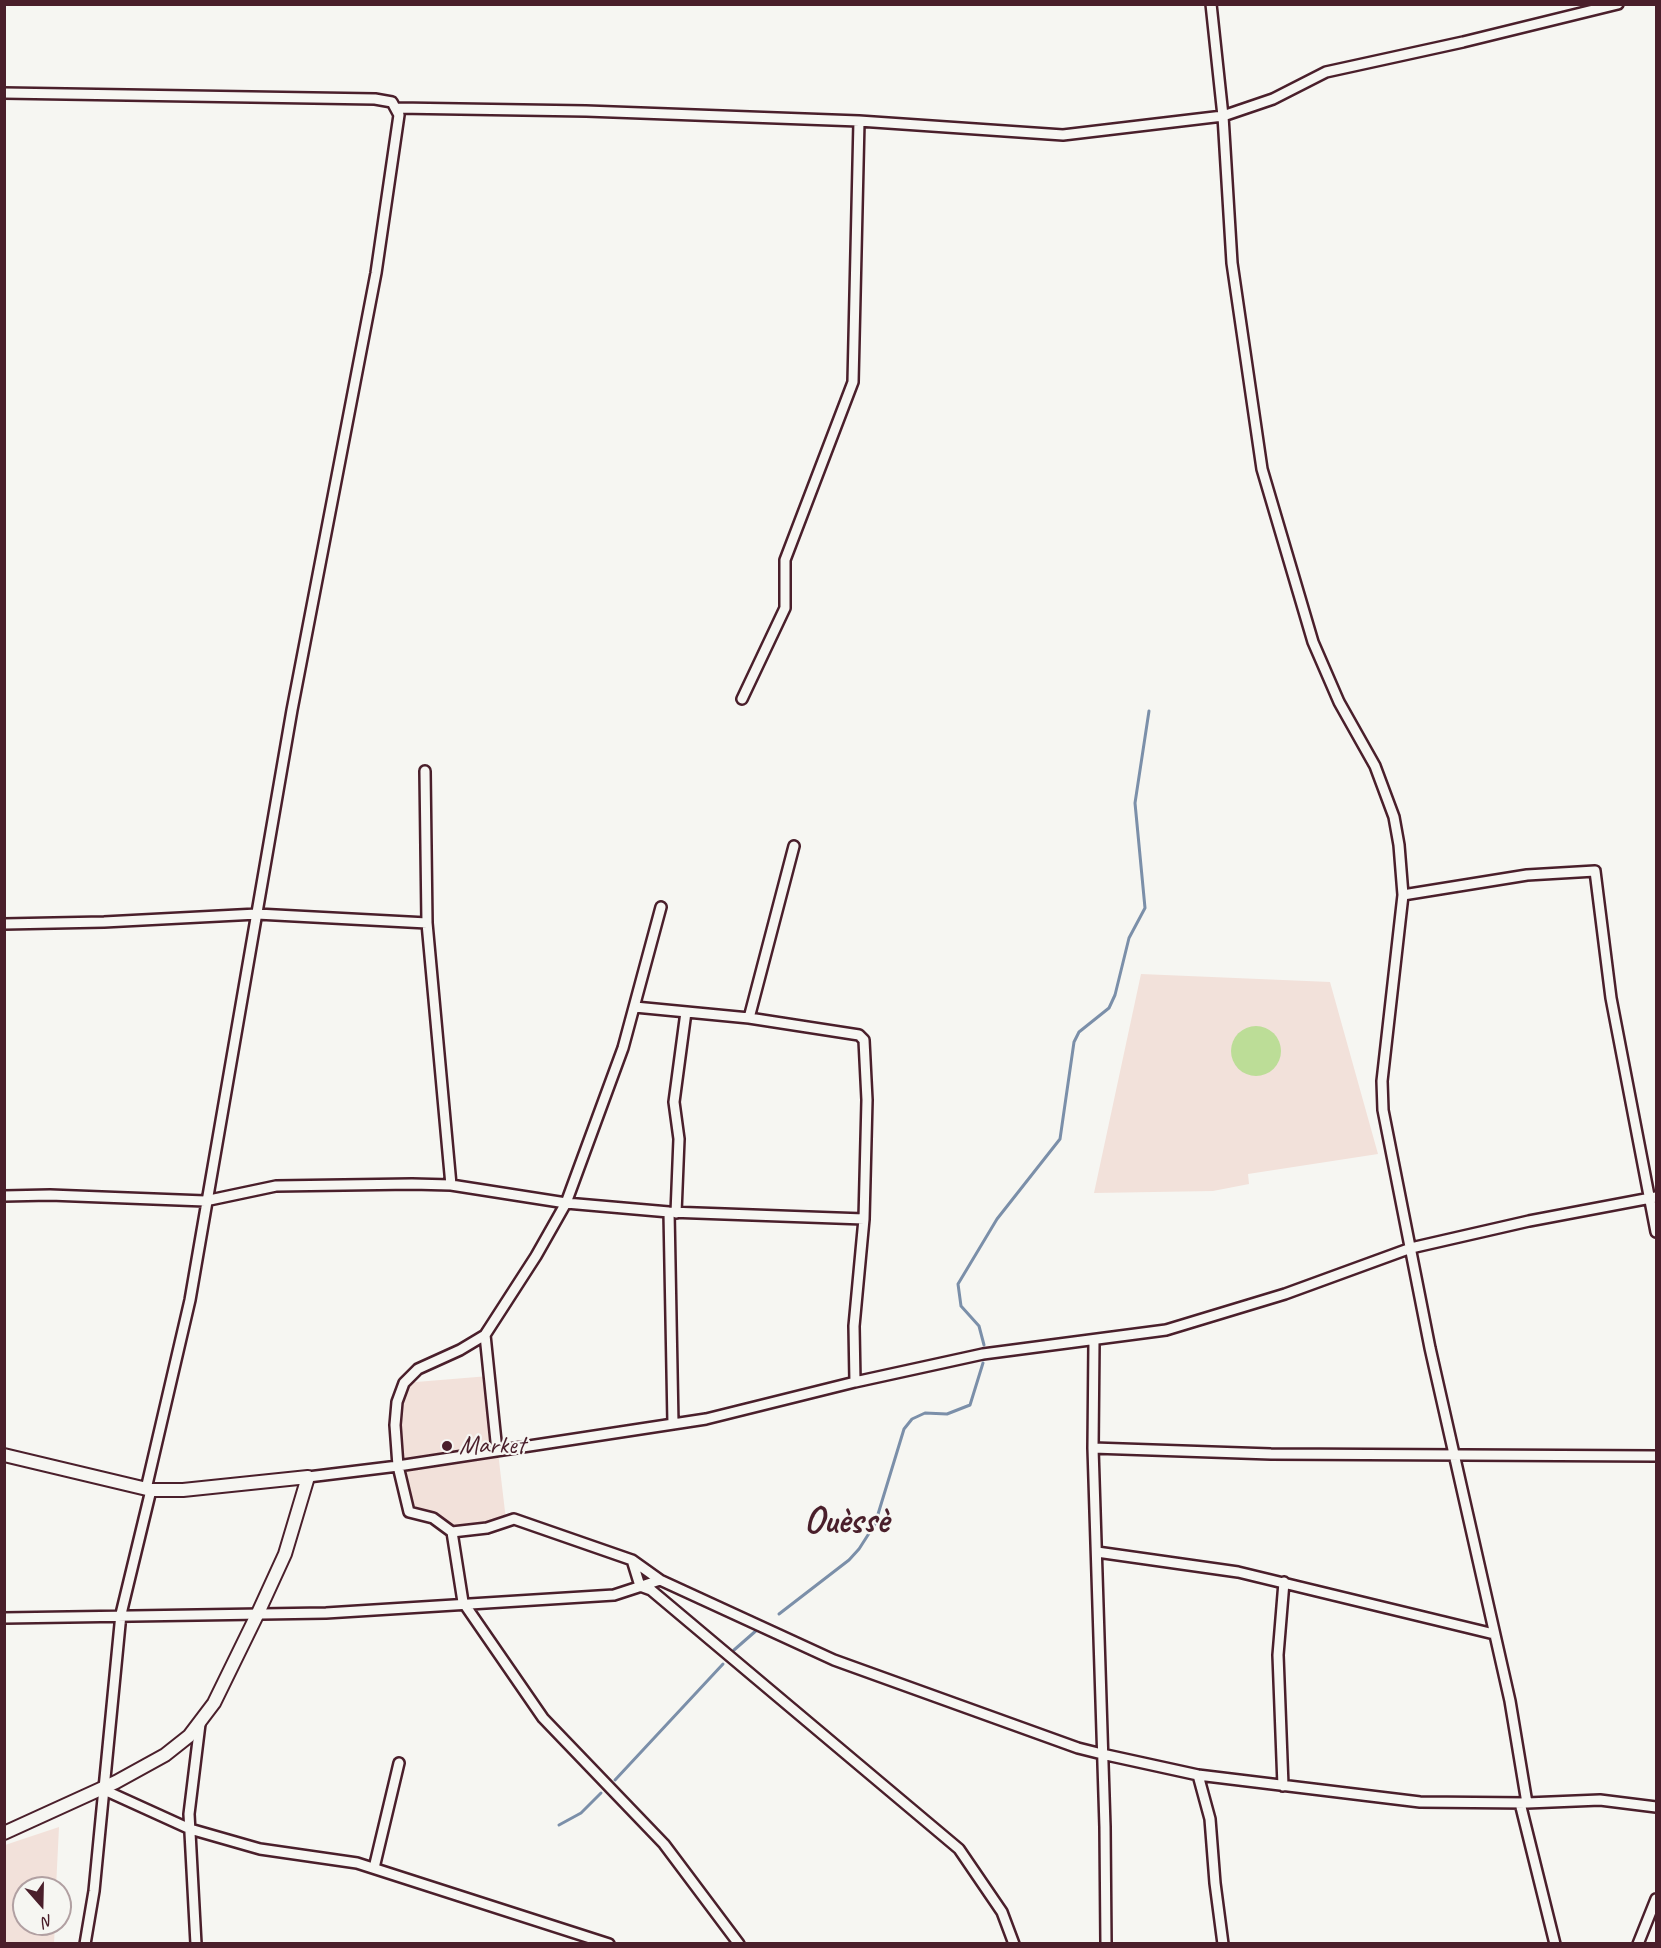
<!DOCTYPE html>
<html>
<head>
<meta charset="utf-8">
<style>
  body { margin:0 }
  #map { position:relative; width:1661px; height:1948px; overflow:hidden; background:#f6f6f2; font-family:Caveat,sans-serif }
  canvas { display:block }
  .frame { position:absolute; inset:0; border:6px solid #4a1f2b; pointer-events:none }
  .north { position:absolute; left:12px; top:1876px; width:60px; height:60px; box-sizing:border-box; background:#f6f6f2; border:2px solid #b1a0a2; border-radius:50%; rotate:160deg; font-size:16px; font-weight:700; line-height:24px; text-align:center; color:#4a1f2b }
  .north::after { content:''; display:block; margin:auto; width:21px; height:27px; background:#4a1f2b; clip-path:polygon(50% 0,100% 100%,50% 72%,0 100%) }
</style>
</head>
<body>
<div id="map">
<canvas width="1661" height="1948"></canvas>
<div class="frame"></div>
<div class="north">N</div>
</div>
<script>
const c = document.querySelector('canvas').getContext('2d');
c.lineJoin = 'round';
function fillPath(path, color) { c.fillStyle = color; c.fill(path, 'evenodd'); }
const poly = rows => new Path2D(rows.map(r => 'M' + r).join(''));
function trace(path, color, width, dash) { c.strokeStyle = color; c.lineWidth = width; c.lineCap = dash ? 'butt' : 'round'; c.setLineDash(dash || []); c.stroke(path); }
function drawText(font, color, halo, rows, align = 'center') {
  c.font = font + ' Caveat,sans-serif'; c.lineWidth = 4.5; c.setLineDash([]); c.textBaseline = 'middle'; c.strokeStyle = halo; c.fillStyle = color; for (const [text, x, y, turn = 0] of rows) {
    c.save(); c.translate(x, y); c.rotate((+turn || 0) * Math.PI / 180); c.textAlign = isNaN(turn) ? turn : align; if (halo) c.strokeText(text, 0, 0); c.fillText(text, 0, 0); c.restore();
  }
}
fillPath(poly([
  [1141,974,1330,982,1378,1154,1248,1174,1249,1184,1213,1191,1094,1193],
  [489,1376,506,1520,452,1532,447,1526,409,1512,395,1425,404,1383],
  [59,1827,56,1888,24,1888,24,1924,55,1924,54,1943,5,1943,5,1845]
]), '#f2e1da');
fillPath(poly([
  '1231 1051a25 25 0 1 1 50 0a25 25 0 1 1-50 0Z'
]), '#bcdd97');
trace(poly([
  [984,1345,979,1326,961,1306,958,1284,997,1219,1060,1139,1074,1042,1079,1032,1109,1008,1115,995,1129,938,1145,908,1135,803,1149,711],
  [779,1614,849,1560,859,1549,875,1524,904,1429,912,1419,925,1413,947,1414,970,1405,983,1363],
  [734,1650,758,1629],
  [615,1780,723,1664],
  [559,1825,581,1813,601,1793]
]), '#7b8fa9', 3);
const minor = poly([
  [1211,4,1223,116,1232,263,1262,469,1313,642,1339,702,1375,766,1394,817,1399,845,1403,895,1382,1081,1383,1110,1430,1348,1510,1701,1527,1803],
  [4,93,375,99,392,102,399,115,376,273,292,710,190,1300,146,1489],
  [397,108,586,111,859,121,1063,135,1223,116,1273,99,1326,72,1463,42,1618,4],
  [742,699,785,608,785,560,853,382,859,121],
  [425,771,427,923,451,1185],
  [1403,895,1527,875,1595,871,1611,998,1656,1232],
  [661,907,623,1048,566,1203,536,1256,485,1335,460,1350,418,1369,404,1383,397,1402,395,1425,398,1466,409,1512,433,1518,452,1532,463,1602,543,1718,664,1844,739,1944],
  [4,924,104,922,257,914,427,923],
  [635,1007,749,1018,859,1035,864,1040,867,1100,864,1219,854,1326,855,1382],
  [749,1018,794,846],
  [4,1196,50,1195,205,1201,276,1186,412,1184,451,1185,566,1203,669,1212,864,1219],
  [669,1212,673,1424],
  [676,1213,679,1139,674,1102,686,1012],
  [485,1335,497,1451],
  [1094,1341,1093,1448,1105,1827,1106,1944],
  [1093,1448,1271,1454,1656,1456],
  [308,1477,398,1466,706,1419,855,1382,983,1354,1166,1330,1285,1294,1411,1248,1529,1221,1656,1197],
  [452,1532,487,1528,514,1519,632,1560,660,1580],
  [1097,1552,1238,1572,1494,1634],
  [632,1560,640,1586,651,1590,959,1849,1002,1912,1014,1944],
  [4,1618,326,1613,614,1595,660,1580,834,1660,1078,1748,1102,1754,1198,1775,1420,1802,1527,1803,1600,1800,1656,1807],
  [1198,1775,1210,1819,1215,1883,1223,1944],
  [1283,1786,1278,1655,1284,1582],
  [102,1789,190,1829,260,1849,357,1863,609,1944],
  [1520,1803,1555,1944],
  [374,1868,399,1763],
  [85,1944,94,1891,121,1614,151,1490],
  [196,1944,189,1814,200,1724],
  [1638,1944,1656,1899]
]);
const major = poly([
  [4,1455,151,1490,183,1490,308,1477,285,1554,258,1613,214,1703,189,1736,165,1755,116,1782,4,1833]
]);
trace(minor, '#4a1f2b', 14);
trace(major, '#4a1f2b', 16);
trace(minor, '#f6f6f2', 9);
trace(major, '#f6f6f2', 12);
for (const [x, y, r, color] of [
  [447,1446,6,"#4a1f2b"]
]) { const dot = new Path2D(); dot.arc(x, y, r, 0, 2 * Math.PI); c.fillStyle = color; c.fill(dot); trace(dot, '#f6f6f2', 2); }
drawText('26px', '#4a1f2b', '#f6f6f2', [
  ["Market",459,1446]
], 'left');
drawText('bold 38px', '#4a1f2b', '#f6f6f2', [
  ["Ouèssè",846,1522]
]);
</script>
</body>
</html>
